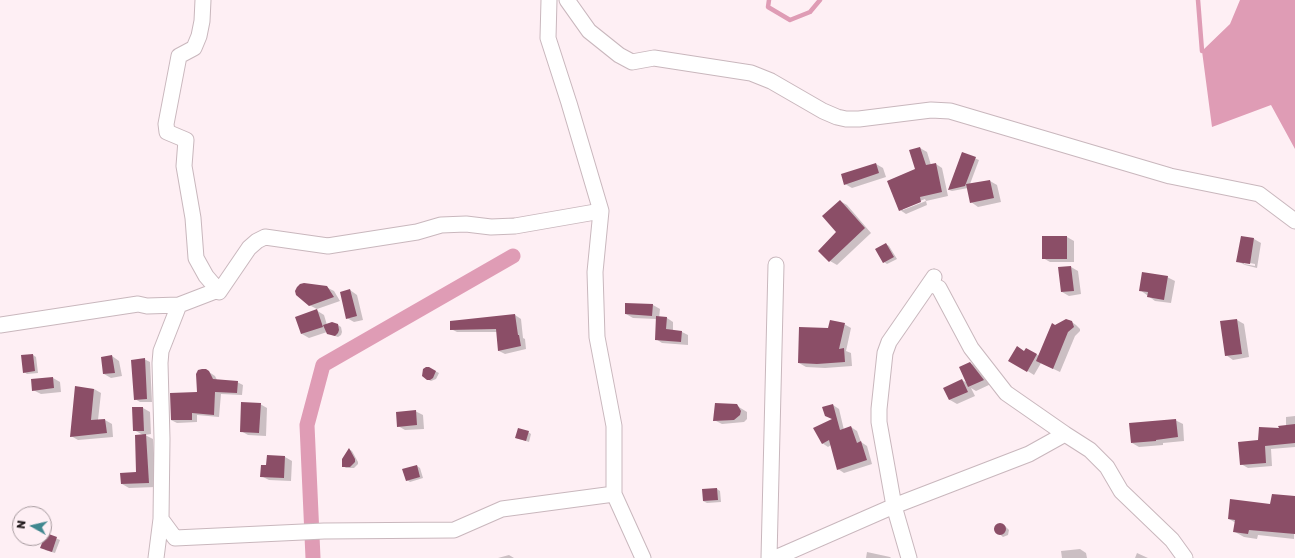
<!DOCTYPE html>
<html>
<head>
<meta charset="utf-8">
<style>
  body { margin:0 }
  #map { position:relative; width:1295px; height:558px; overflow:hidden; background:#feeff4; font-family:"Golos Text",sans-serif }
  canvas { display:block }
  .north { position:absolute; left:12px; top:506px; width:40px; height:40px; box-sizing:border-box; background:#feeff4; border:1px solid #a5999d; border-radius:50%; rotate:278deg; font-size:11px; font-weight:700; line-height:16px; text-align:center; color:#20191b }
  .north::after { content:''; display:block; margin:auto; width:14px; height:18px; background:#40878f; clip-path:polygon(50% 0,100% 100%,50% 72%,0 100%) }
</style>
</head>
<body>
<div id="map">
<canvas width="1295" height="558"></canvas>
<div class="north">N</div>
</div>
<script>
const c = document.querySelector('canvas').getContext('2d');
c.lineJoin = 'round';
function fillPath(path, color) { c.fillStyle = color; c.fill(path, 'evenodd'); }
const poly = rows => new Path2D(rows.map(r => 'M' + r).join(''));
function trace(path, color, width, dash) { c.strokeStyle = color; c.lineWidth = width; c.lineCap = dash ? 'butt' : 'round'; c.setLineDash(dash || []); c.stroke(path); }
fillPath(poly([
  [1240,0,1295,0,1295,149,1271,105,1212,127,1202,51,1230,24]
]), '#df9cb5');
fillPath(poly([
  [920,148,927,152,931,165,936,164,942,168,948,196,926,201,927,205,906,214,900,210,916,170,910,151],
  [925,199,926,201,903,210,903,208],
  [962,153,979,160,970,184,990,181,997,185,1001,202,978,207,971,202,968,188,952,191,949,190],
  [876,164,883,168,886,177,852,188,845,184],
  [840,201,847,205,871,233,837,265,830,261,820,251,838,232],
  [1067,237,1074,241,1074,262,1050,262,1043,258],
  [1242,237,1254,239,1261,243,1257,268,1245,265,1237,261],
  [1244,262,1255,264,1255,266,1244,264],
  [886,244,889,246,897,259,887,264,884,262],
  [1071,267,1078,271,1081,294,1069,296,1062,292],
  [1167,277,1175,281,1171,303,1155,301,1140,290],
  [326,287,334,291,340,301,317,309,309,305],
  [350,290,357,295,363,320,354,322,347,318],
  [626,304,653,305,660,309,659,318,667,318,673,322,673,331,682,332,688,335,688,345,662,343,656,339,657,319,633,318,626,314],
  [316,310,324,315,327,325,338,325,341,327,342,332,341,335,338,337,332,335,327,332,309,338,302,334],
  [515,315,521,319,523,338,525,339,526,349,505,354,499,351,497,332,457,332,451,329],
  [1069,320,1076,325,1080,329,1080,331,1075,336,1060,372,1041,363,1034,375,1010,360,1025,352,1027,349,1039,356,1055,326],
  [1237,320,1244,324,1249,357,1233,360,1226,355],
  [844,324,851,328,846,351,851,353,852,366,825,368,806,367,799,363,829,329],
  [33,355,36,357,38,373,27,374,24,372],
  [112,356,119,361,122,376,111,378,104,374],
  [144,359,150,362,152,402,140,402,135,399],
  [970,363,978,367,991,384,976,391,971,388,975,396,957,404,950,400,945,389,962,380,967,383],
  [429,368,439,373,436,379,431,381,425,378],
  [206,370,215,376,217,380,237,382,243,385,242,395,221,394,219,417,197,415,197,422,177,423,171,420,199,393],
  [53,378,60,382,61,392,41,394,33,390],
  [76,388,94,389,101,393,98,420,105,420,112,424,113,437,78,440,71,436],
  [260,404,267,408,266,436,248,435,241,431],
  [734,404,747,412,747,419,744,422,722,424,714,420],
  [833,405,839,409,844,430,851,427,857,431,861,442,867,446,872,464,844,473,838,469,831,445,828,447,822,443,832,419,826,415],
  [134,408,143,408,150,412,151,434,145,435,153,439,156,487,129,488,122,484,137,473,143,435,134,430],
  [415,411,423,415,424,429,405,430,398,426],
  [1295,416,1295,447,1271,449,1272,466,1248,468,1241,464,1259,441,1286,426,1286,417],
  [1175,420,1183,424,1184,441,1163,443,1163,445,1139,447,1132,443],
  [528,432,531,434,529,442,516,438],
  [349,449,352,451,358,462,358,464,354,468,346,468,343,466],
  [268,456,285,457,292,461,291,481,269,480,261,476,267,466],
  [417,466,420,468,423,478,410,482,407,480],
  [717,489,720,491,721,502,707,503,703,501],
  [1295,500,1294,539,1258,535,1257,539,1244,537,1235,532,1236,523,1229,519,1271,505],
  [999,524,1005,526,1009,530,1008,535,1003,537,995,530,995,528],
  [46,534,60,540,55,553,45,550],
  [1080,549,1086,553,1087,558,1062,558,1061,551],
  [867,552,890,557,891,558,866,558],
  [1137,553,1148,558,1135,558],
  [509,555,514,558,498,558]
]), '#0003');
trace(poly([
  [769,0,768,7,790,20,810,12,820,0],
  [1198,0,1202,51]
]), '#df9cb5', 4.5);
trace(poly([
  [313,558,307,425,323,365,513,256]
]), '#df9cb5', 15);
fillPath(poly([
  [920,147,926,165,936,163,942,192,920,197,921,202,899,211,887,181,915,169,909,150],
  [962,152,976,157,965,186,948,190],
  [876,163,879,173,844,185,841,174],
  [990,180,994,198,970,203,966,184],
  [840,200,865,228,829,262,818,251,836,232,822,216],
  [1042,236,1067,236,1067,259,1042,259],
  [1241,236,1254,238,1250,264,1236,262],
  [886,243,894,257,883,263,875,249],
  [1071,266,1074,291,1061,292,1058,267],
  [1142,272,1168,276,1164,300,1147,297,1148,292,1139,291],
  [304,283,327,286,334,297,309,306,296,295,295,291,297,287,300,284],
  [350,289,357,316,346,319,340,292],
  [625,303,653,304,652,316,625,314],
  [317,309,323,327,301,334,295,317],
  [515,314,518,335,519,335,521,346,498,351,496,329,450,330,450,321],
  [656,316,667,317,666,329,682,331,681,342,655,340],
  [1066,319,1072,321,1074,327,1068,332,1053,369,1036,361,1052,323,1055,325],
  [1237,319,1242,354,1225,356,1220,321],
  [830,320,845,323,839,349,844,348,845,362,817,364,798,363,799,327,828,328],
  [332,322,338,324,339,330,338,333,335,336,327,334,323,325],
  [1017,346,1024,351,1026,348,1037,354,1027,372,1008,361],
  [33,354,35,371,23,373,21,355],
  [112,355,115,373,103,374,101,357],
  [145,358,147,399,134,400,131,360],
  [970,362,984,380,968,387,959,367],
  [426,367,429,367,436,371,433,378,430,380,427,380,422,376,423,369],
  [202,369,206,369,209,371,213,379,238,381,237,393,215,392,214,415,192,413,192,420,171,420,170,393,197,392,196,374,198,370],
  [53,377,54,388,32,391,31,379],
  [962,379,968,392,949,400,943,388],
  [75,386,94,389,91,420,105,419,107,433,70,437],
  [241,402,261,403,259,433,240,432],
  [715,403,737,404,741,411,740,415,734,420,713,421],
  [833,404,840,430,851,426,857,443,861,441,867,460,837,470,829,440,822,444,813,428,832,419,825,416,822,407],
  [132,407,143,407,144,431,133,431],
  [416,410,417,425,397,427,396,412],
  [1176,419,1178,437,1156,440,1156,441,1131,443,1129,423],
  [1295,424,1295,443,1265,446,1266,463,1240,465,1238,442,1258,440,1259,427,1279,428,1278,426],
  [518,428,529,431,526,441,515,438],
  [146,434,149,483,121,484,120,473,136,472,135,435],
  [349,448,355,459,355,462,350,467,342,467,342,459],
  [267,455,285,456,284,478,260,477,261,465,266,465],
  [417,465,420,477,406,481,402,469],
  [717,488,718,500,703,501,702,489],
  [1272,494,1295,496,1295,534,1249,530,1248,534,1233,532,1235,520,1228,519,1230,499,1270,504],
  '994 529a6 6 0 1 1 12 0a6 6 0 1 1-12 0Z',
  [46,533,57,537,52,552,40,548]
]), '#8b4e67');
const minor = poly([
  [203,0,202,21,199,36,194,48,179,56,166,124,167,132,186,140,184,166,193,218,196,258,206,276,218,290],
  [549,0,548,38,569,103,601,211,595,272,597,337,614,426,614,494,643,558],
  [567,0,589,31,619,55,632,62,654,58,751,73,771,81,823,111,837,117,846,119,859,119,931,110,950,111,1170,176,1259,194,1295,221],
  [934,277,931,284,939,288,971,348,1006,393,1065,434,1090,450,1107,467,1121,491,1172,540,1185,558],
  [0,325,138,304,147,306,179,305,218,290,219,292,249,248,257,241,265,237,328,246,334,245,417,232,441,225,466,224,491,227,515,226,601,211],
  [161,519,175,538,324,531,454,530,502,509,614,494],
  [156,558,161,519,162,439,160,363,161,351,179,305],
  [769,558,776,265],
  [775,558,894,506,1029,454,1065,434],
  [909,558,894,506,879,422,879,409,885,353,889,342,934,277]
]);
trace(minor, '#c9b7bd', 17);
trace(minor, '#fff', 15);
</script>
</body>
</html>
